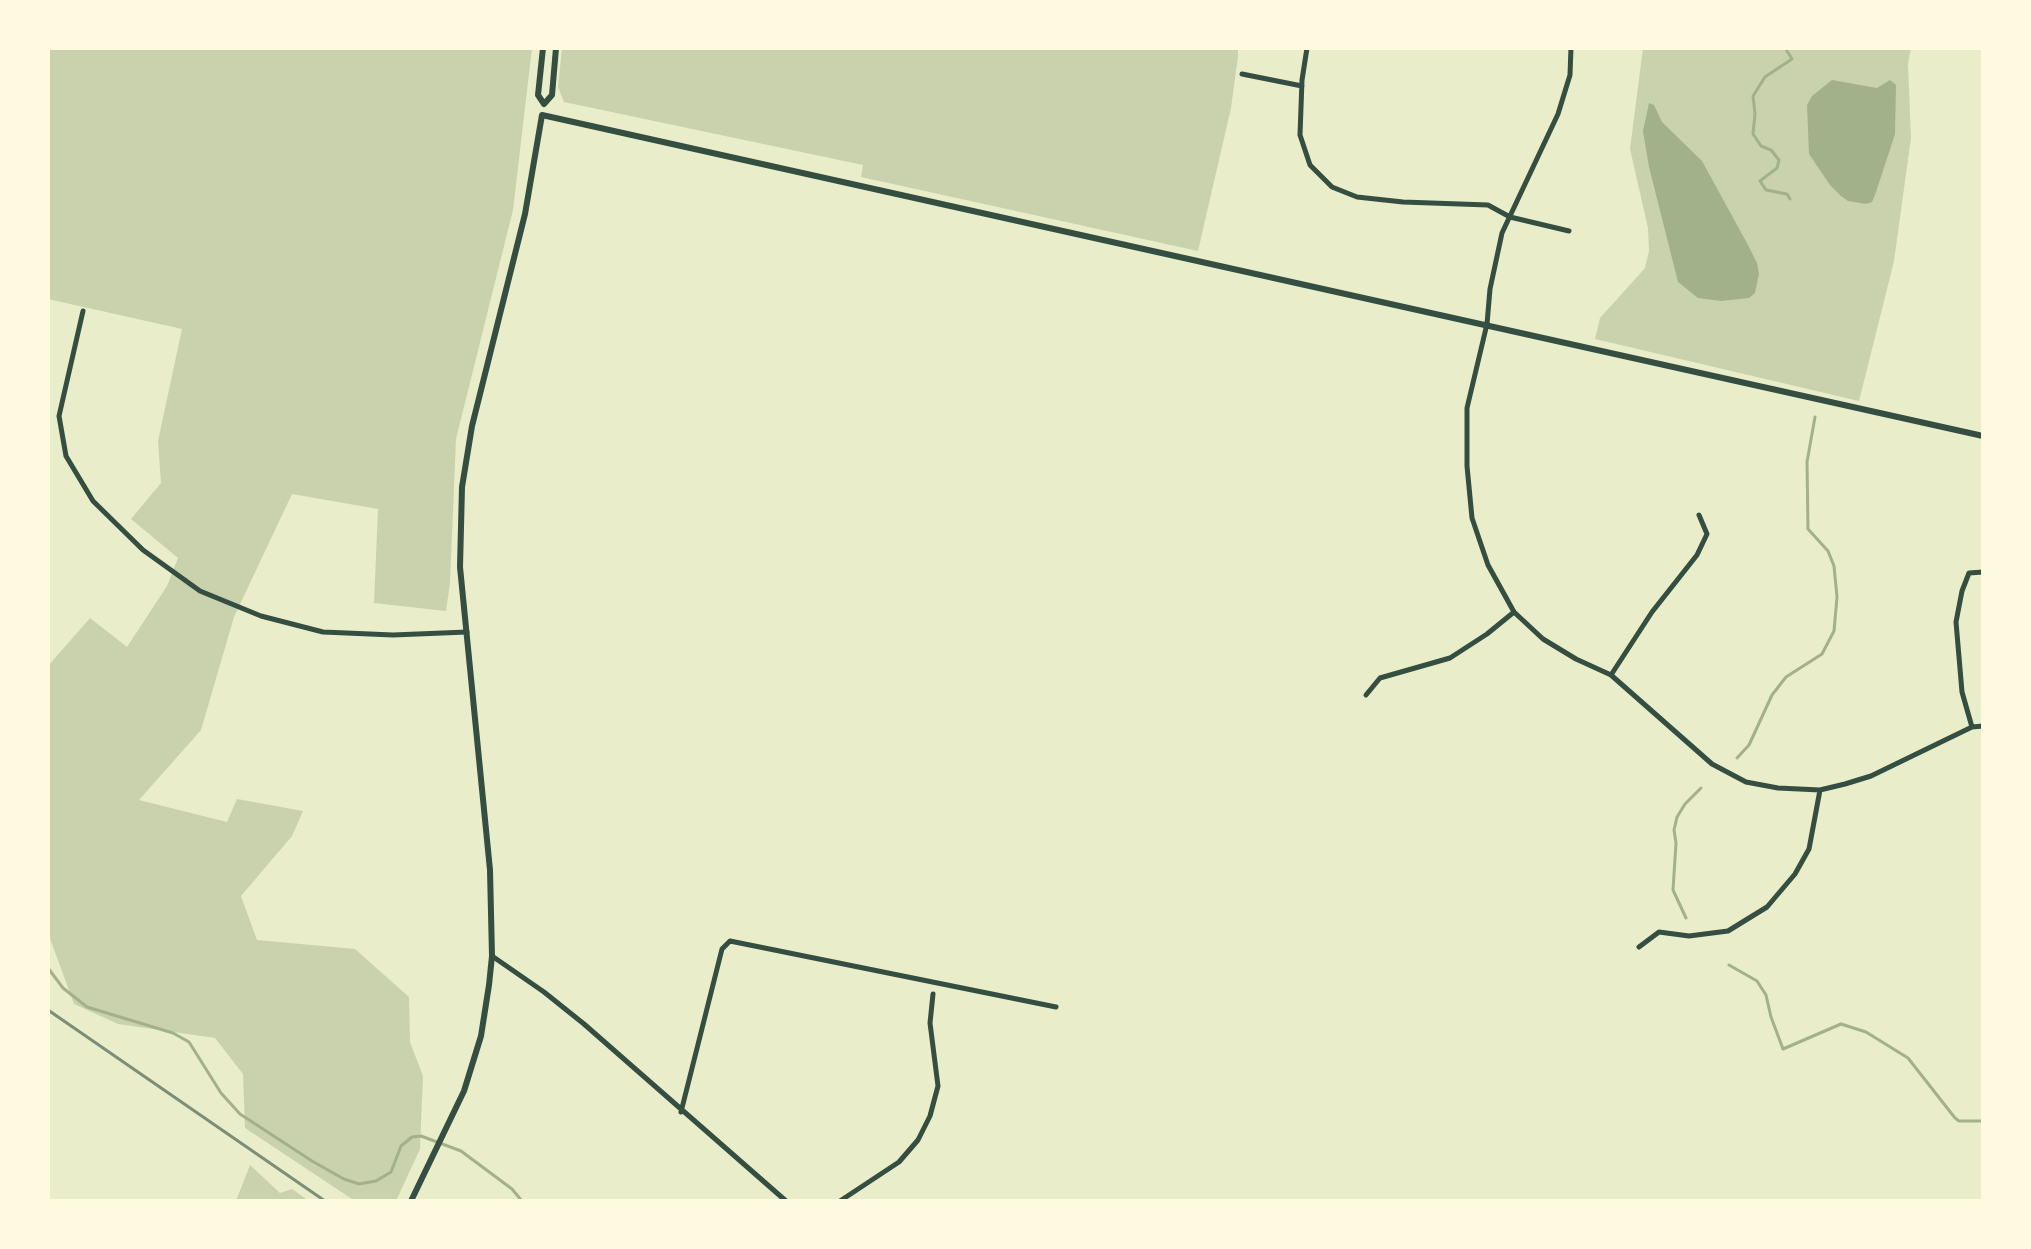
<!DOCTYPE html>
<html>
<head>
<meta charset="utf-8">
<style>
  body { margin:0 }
  #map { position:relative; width:2031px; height:1249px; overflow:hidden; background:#e9edc9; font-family:Roboto,sans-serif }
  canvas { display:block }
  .frame { position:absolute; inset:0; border:50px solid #fefae0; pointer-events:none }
</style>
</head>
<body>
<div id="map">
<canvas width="2031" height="1249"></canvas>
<div class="frame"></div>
</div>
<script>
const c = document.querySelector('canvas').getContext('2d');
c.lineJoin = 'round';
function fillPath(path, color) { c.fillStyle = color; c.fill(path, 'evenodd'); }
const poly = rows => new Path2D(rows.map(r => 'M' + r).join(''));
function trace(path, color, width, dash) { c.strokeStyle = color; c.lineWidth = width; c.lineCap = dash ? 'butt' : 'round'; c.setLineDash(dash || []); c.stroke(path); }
fillPath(poly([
  [48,48,532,48,513,210,456,439,450,583,446,611,374,603,378,509,292,494,234,617,201,730,139,800,227,822,237,799,303,811,292,836,241,896,257,940,355,949,409,997,410,1042,423,1076,420,1149,396,1201,355,1201,245,1128,243,1074,215,1038,118,1024,74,1004,48,933,48,666,90,618,127,647,167,586,178,558,131,519,161,483,158,441,182,329,48,299],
  [562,48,1238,48,1238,56,1231,108,1198,251,861,177,863,165,564,102,558,87],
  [1643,48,1911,48,1908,64,1911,138,1894,261,1859,401,1595,339,1600,318,1645,268,1649,251,1648,228,1630,149],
  [250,1165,280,1193,292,1189,309,1201,236,1201]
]), '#cad2ad');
fillPath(poly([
  [1832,80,1877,88,1890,80,1896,85,1895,134,1876,192,1872,202,1866,204,1848,201,1841,196,1830,185,1809,154,1807,105,1812,96],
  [1649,103,1654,105,1662,122,1702,161,1748,245,1757,263,1759,274,1755,293,1749,298,1721,301,1698,298,1678,282,1649,167,1643,131]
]), '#a3b18a');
trace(poly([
  [1785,48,1792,59,1765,77,1753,96,1755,114,1753,134,1761,146,1771,150,1779,160,1777,168,1760,181,1766,190,1787,194,1790,199],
  [1737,758,1749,745,1772,695,1786,677,1822,654,1834,631,1837,597,1834,566,1828,551,1808,529,1807,462,1815,417],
  [1686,918,1673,890,1676,843,1674,830,1677,817,1685,804,1701,788],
  [1729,965,1757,981,1766,995,1771,1017,1783,1049,1841,1024,1866,1032,1908,1058,1955,1118,1959,1121,1983,1121],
  [48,968,63,988,87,1007,173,1033,189,1042,221,1093,240,1114,312,1161,344,1179,359,1184,376,1181,391,1172,401,1146,412,1137,421,1136,461,1151,512,1189,522,1201]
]), '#a3b18a', 3);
trace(poly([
  [1307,48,1302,80,1300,135,1310,165,1332,187,1357,197,1403,202,1488,205,1510,217,1569,231],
  [1571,48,1570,75,1558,114,1502,233,1490,289,1487,324,1467,408,1467,466,1472,518,1488,565,1514,612,1543,639,1576,659,1611,675,1712,764,1746,782,1778,788,1820,790,1845,784,1871,776,1972,727,1983,726],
  [1242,74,1302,86],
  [83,311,59,416,66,456,93,501,143,550,200,591,261,616,323,632,393,635,467,632],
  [1611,675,1652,612,1697,555,1707,534,1699,515],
  [1366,695,1380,678,1450,658,1487,634,1514,612],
  [1972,727,1962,692,1956,622,1962,591,1969,573,1983,572],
  [1639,947,1659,932,1689,936,1728,931,1767,907,1795,874,1809,849,1820,790],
  [492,956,544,992,584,1024,786,1201],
  [681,1112,722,949,730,941,1056,1007],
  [840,1201,899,1162,918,1140,930,1116,938,1086,930,1023,933,994]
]), '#344e41', 5);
trace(poly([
  [543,48,538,95,544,104,552,95,556,48],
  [411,1201,464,1091,481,1036,489,985,492,956,490,870,460,567,462,487,472,426,525,214,542,115,1983,436]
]), '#344e41', 6);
trace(poly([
  [48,1010,325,1201]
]), '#7c8e77', 3);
</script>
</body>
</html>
